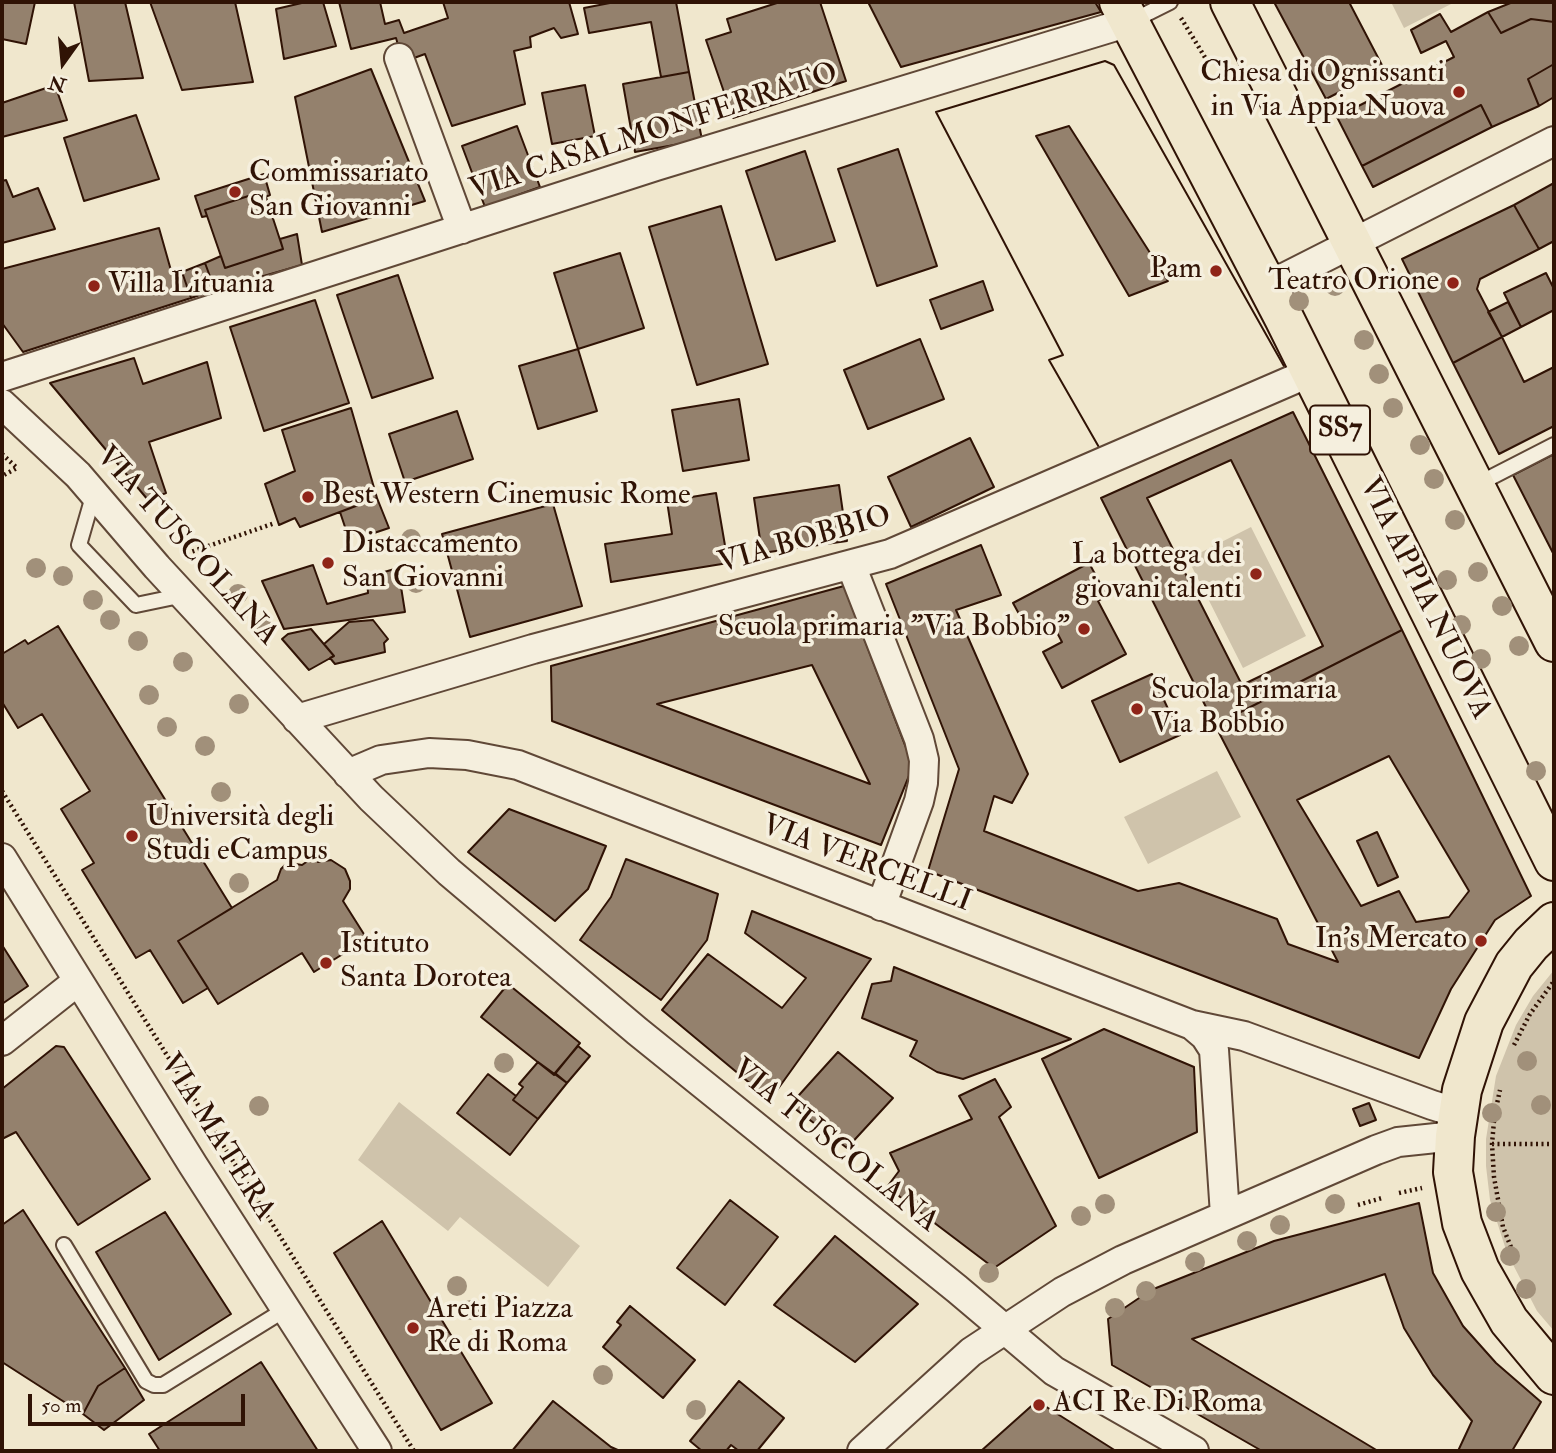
<!DOCTYPE html>
<html>
<head>
<meta charset="utf-8">
<style>
  body { margin:0 }
  #map { position:relative; width:1556px; height:1453px; overflow:hidden; background:#f0e7cd; font-family:"IM FELL Double Pica",serif }
  canvas { display:block }
  .frame { position:absolute; inset:0; border:4px solid #301305; pointer-events:none }
  .north { position:absolute; left:28px; top:28px; width:70px; height:70px; -webkit-text-stroke:5px #f5efde; paint-order:stroke; rotate:195deg; font-size:19px; font-weight:700; line-height:28px; text-align:center; color:#301305 }
  .north::after { content:''; display:block; margin:auto; width:24px; height:32px; background:#301305; clip-path:polygon(50% 0,100% 100%,50% 72%,0 100%) }
  .scale { position:absolute; left:28px; top:1394px; width:217px; height:32px; box-sizing:border-box; border:4px solid #301305; border-top:0; padding-left:9px; font-size:21px; line-height:24px; white-space:nowrap; color:#301305; -webkit-text-stroke:5px #f5efde; paint-order:stroke }
</style>
</head>
<body>
<div id="map">
<canvas width="1556" height="1453"></canvas>
<div class="frame"></div>
<div class="north">N</div>
<div class="scale">50 m</div>
</div>
<script>
const c = document.querySelector('canvas').getContext('2d');
c.lineJoin = 'round';
function fillPath(path, color) { c.fillStyle = color; c.fill(path, 'evenodd'); }
const poly = rows => new Path2D(rows.map(r => 'M' + r).join(''));
function trace(path, color, width, dash) { c.strokeStyle = color; c.lineWidth = width; c.lineCap = dash ? 'butt' : 'round'; c.setLineDash(dash || []); c.stroke(path); }
function drawText(font, color, halo, rows, align = 'center') {
  c.font = font + ' "IM FELL Double Pica",serif'; c.lineWidth = 7; c.setLineDash([]); c.textBaseline = 'middle'; c.strokeStyle = halo; c.fillStyle = color; for (const [text, x, y, turn = 0] of rows) {
    c.save(); c.translate(x, y); c.rotate((+turn || 0) * Math.PI / 180); c.textAlign = isNaN(turn) ? turn : align; if (halo) c.strokeText(text, 0, 0); c.fillText(text, 0, 0); c.restore();
  }
}
fillPath(poly([
  [1391,2,1455,2,1404,28],
  [1251,527,1306,636,1243,668,1188,559],
  [1217,771,1241,817,1148,864,1124,817],
  [1554,970,1554,1331,1537,1311,1507,1253,1490,1200,1486,1166,1486,1139,1496,1076,1516,1025,1533,996],
  [399,1102,580,1246,548,1287,460,1217,448,1231,358,1160]
]), '#cfc3ab');
const building = poly([
  [2,2,35,2,26,44,2,39,2,2],
  [74,2,125,2,143,78,89,81,74,2],
  [150,2,235,2,253,82,182,90,150,2],
  [306,2,323,2,336,46,284,59,276,9,306,2],
  [339,2,380,2,385,24,399,20,404,33,448,18,443,2,569,2,578,34,561,38,554,28,530,37,531,47,514,51,525,104,452,126,425,54,403,62,396,38,351,49,339,2],
  [615,2,676,2,689,72,661,77,651,22,589,33,584,8,615,2],
  [780,2,820,2,846,81,733,118,706,40,731,32,727,19,780,2],
  [868,2,1095,2,1101,12,901,67,868,2],
  [1274,2,1349,2,1384,69,1326,99,1274,2],
  [1513,2,1554,2,1554,22,1531,19,1501,33,1488,12,1513,2],
  [1488,12,1501,33,1531,19,1554,22,1554,64,1528,79,1539,106,1492,127,1481,105,1362,166,1337,117,1454,57,1446,41,1421,53,1411,30,1440,14,1451,32,1488,12],
  [1105,61,1114,65,1285,368,1100,449,1049,360,1063,355,936,112,1105,61],
  [1069,126,1168,281,1129,296,1036,136,1069,126],
  [1105,61,1114,65,1285,368,1100,449,1049,360,1063,355,936,112,1105,61],
  [1554,64,1554,97,1539,106,1528,79,1554,64],
  [371,69,425,201,322,232,295,97,371,69],
  [689,72,702,140,635,152,623,84,689,72],
  [55,85,67,120,2,137,2,103,55,85],
  [585,85,595,136,552,144,542,93,585,85],
  [1481,105,1492,127,1373,187,1362,166,1481,105],
  [136,115,159,179,84,201,64,138,136,115],
  [517,126,540,187,485,207,462,146,517,126],
  [898,149,937,266,877,286,838,169,898,149],
  [805,151,835,241,776,260,746,171,805,151],
  [264,174,270,195,265,197,264,191,205,210,207,216,202,217,195,196,264,174],
  [6,180,13,197,38,188,55,229,2,243,2,181,6,180],
  [1554,183,1554,241,1539,249,1514,205,1554,183],
  [264,191,283,249,225,268,205,210,264,191],
  [1514,205,1539,249,1480,279,1477,289,1502,337,1453,363,1402,259,1514,205],
  [721,206,768,364,697,385,649,227,721,206],
  [159,228,172,274,182,272,191,298,23,352,2,323,2,269,159,228],
  [297,234,302,265,215,290,205,263,221,256,225,268,283,249,280,239,297,234],
  [620,253,644,328,578,349,554,273,620,253],
  [205,263,215,290,191,298,182,272,205,263],
  [1546,273,1554,289,1554,310,1521,327,1504,293,1546,273],
  [398,275,433,378,372,398,337,295,398,275],
  [983,281,993,310,941,329,930,300,983,281],
  [315,300,349,403,264,431,230,327,315,300],
  [1508,302,1521,327,1502,337,1488,312,1508,302],
  [1502,337,1524,382,1554,367,1554,426,1499,454,1453,363,1502,337],
  [920,339,944,399,868,429,844,370,920,339],
  [578,349,597,411,538,429,519,366,578,349],
  [134,358,143,384,207,362,221,418,149,442,166,493,148,500,50,383,134,358],
  [739,399,749,460,683,471,672,410,739,399],
  [351,408,377,498,300,527,295,518,279,525,265,484,295,471,282,430,351,408],
  [457,411,473,459,405,482,389,434,457,411],
  [1293,412,1402,630,1215,725,1101,498,1293,412],
  [1231,460,1323,646,1242,685,1147,498,1231,460],
  [970,438,994,487,911,527,888,477,970,438],
  [1554,454,1554,555,1513,475,1554,454],
  [839,485,847,541,762,553,754,498,839,485],
  [716,493,728,563,611,582,605,544,672,534,667,501,716,493],
  [377,498,389,528,371,534,347,533,340,512,377,498],
  [553,504,582,606,470,637,442,534,553,504],
  [981,545,1001,595,956,610,1028,774,1012,803,994,796,984,831,1138,891,1179,883,1277,919,1288,944,1338,962,1215,725,1402,630,1531,896,1495,920,1451,989,1419,1058,928,871,959,769,886,584,981,545],
  [1389,756,1469,891,1449,917,1416,922,1399,891,1361,906,1297,800,1389,756],
  [1089,563,1107,596,1098,601,1126,654,1062,688,1043,652,1062,642,1052,623,1030,634,1013,603,1089,563],
  [313,565,327,604,368,593,367,577,398,568,405,612,284,629,262,581,313,565],
  [844,586,913,766,881,845,552,721,551,666,844,586],
  [812,665,870,784,657,704,812,665],
  [373,620,388,639,384,643,385,652,335,664,330,658,334,656,324,644,349,622,373,620],
  [58,626,232,908,178,941,208,988,183,1003,150,950,136,958,82,870,94,863,61,809,90,791,42,714,18,728,2,702,2,654,25,640,28,644,58,626],
  [311,629,334,656,309,670,282,639,288,634,311,629],
  [1152,674,1180,735,1120,762,1092,701,1152,674],
  [509,809,606,846,588,889,555,921,468,852,509,809],
  [1377,832,1398,877,1378,886,1357,841,1377,832],
  [315,856,318,862,331,860,345,869,350,881,350,889,343,901,367,939,314,972,302,953,218,1004,178,941,277,880,281,869,285,865,290,863,302,865,315,856],
  [626,859,718,894,707,940,661,1000,580,940,611,897,626,859],
  [752,911,871,959,770,1100,662,1010,708,954,782,1008,806,978,745,933,752,911],
  [2,945,28,986,2,1004,2,945],
  [894,967,1071,1039,963,1079,937,1072,910,1056,917,1041,862,1018,872,984,891,981,894,967],
  [508,984,580,1043,554,1075,481,1017,508,984],
  [1104,1029,1194,1067,1197,1132,1099,1178,1042,1059,1104,1029],
  [56,1046,64,1047,150,1179,78,1225,16,1132,2,1139,2,1089,56,1046],
  [578,1046,590,1056,567,1083,555,1073,578,1046],
  [838,1052,893,1098,847,1148,790,1105,838,1052],
  [538,1062,567,1083,538,1119,513,1100,523,1087,519,1084,538,1062],
  [488,1074,516,1096,513,1100,538,1119,510,1155,457,1113,488,1074],
  [995,1079,1011,1107,999,1117,1056,1226,994,1268,887,1187,899,1171,890,1153,972,1119,959,1096,995,1079],
  [1369,1103,1376,1120,1360,1126,1353,1109,1369,1103],
  [730,1200,778,1237,725,1305,677,1268,730,1200],
  [1419,1203,1433,1273,1463,1326,1496,1363,1541,1402,1512,1451,1458,1451,1472,1421,1433,1375,1404,1328,1385,1274,1192,1339,1378,1451,1262,1451,1112,1365,1108,1319,1151,1290,1274,1241,1419,1203],
  [23,1210,125,1368,98,1386,83,1414,2,1362,2,1225,23,1210],
  [165,1212,231,1314,159,1360,96,1252,165,1212],
  [382,1221,492,1403,441,1430,334,1253,382,1221],
  [835,1236,918,1304,855,1362,774,1305,835,1236],
  [630,1306,695,1360,663,1398,603,1347,621,1325,617,1322,630,1306],
  [261,1362,318,1451,160,1451,149,1434,261,1362],
  [125,1368,144,1400,104,1430,83,1414,98,1386,125,1368],
  [739,1381,784,1418,757,1451,739,1451,731,1445,726,1451,702,1451,690,1441,739,1381],
  [553,1401,611,1447,620,1451,512,1451,553,1401],
  [1037,1401,1116,1451,981,1451,1037,1401]
]);
fillPath(building, '#94816d');
trace(building, '#301305', 2);
const lane = poly([
  [1130,22,1170,2],
  [1476,485,1554,445],
  [94,493,79,545,136,605,184,595],
  [64,1245,146,1381,154,1385,163,1385,286,1309]
]);
const street = poly([
  [399,58,462,229],
  [1268,286,1554,141],
  [2,377,656,166,1129,22],
  [2,404,78,475,157,567,371,798,449,872,637,1031,957,1289,1054,1371,1194,1451],
  [851,565,919,739,924,760,923,783,919,801,881,906],
  [297,719,533,649,890,554,1311,372],
  [348,774,381,760,429,753,467,755,518,765,1192,1025,1244,1036,1432,1105,1458,1113],
  [2,858,193,1165,377,1451],
  [1192,1025,1205,1036,1214,1050,1225,1215],
  [2,1041,78,981],
  [862,1451,971,1352,1062,1292,1123,1260,1376,1150,1398,1142,1455,1136]
]);
const primary = poly([
  [1119,2,1284,318,1554,861],
  [1230,2,1554,642],
  [1554,922,1531,944,1514,965,1484,1022,1462,1090,1455,1136,1453,1172,1462,1223,1480,1270,1509,1321,1554,1375]
]);
trace(lane, '#604837', 18);
trace(street, '#604837', 32);
trace(primary, '#301305', 42);
trace(poly([
  [1181,18,1206,59],
  [2,454,17,468,2,476],
  [182,555,275,523],
  [2,791,414,1451],
  [1514,1045,1530,1014,1554,981],
  [1495,1113,1500,1090],
  [1494,1121,1492,1144,1494,1177,1503,1227,1516,1260],
  [1492,1144,1554,1144],
  [1399,1193,1422,1188],
  [1358,1205,1382,1198]
]), '#301305', 4.5, [2, 3.5]);
trace(lane, '#f5efde', 14);
trace(street, '#f5efde', 28);
trace(primary, '#f0e7cd', 38);
c.fillStyle = '#a1907a';
for (const [x, y] of [
  [1335,286],
  [1299,301],
  [1364,340],
  [1379,374],
  [1393,408],
  [1420,445],
  [1434,479],
  [1455,520],
  [411,539],
  [36,568],
  [1478,572],
  [63,576],
  [1447,580],
  [416,583],
  [238,594],
  [93,600],
  [1502,606],
  [110,620],
  [1461,625],
  [264,629],
  [138,641],
  [1519,646],
  [1481,659],
  [183,662],
  [149,695],
  [239,704],
  [167,727],
  [205,746],
  [1536,771],
  [221,792],
  [239,883],
  [1527,1061],
  [504,1063],
  [1541,1105],
  [259,1106],
  [1492,1113],
  [1105,1204],
  [1335,1204],
  [1496,1212],
  [1081,1216],
  [1280,1225],
  [1247,1241],
  [1510,1256],
  [1195,1262],
  [989,1273],
  [457,1286],
  [1526,1289],
  [1146,1291],
  [1115,1308],
  [471,1310],
  [603,1375],
  [696,1410]
]) { c.beginPath(); c.arc(x, y, 10, 0, 2 * Math.PI); c.fill(); }
for (const [x, y, r, color] of [
  [1459,92,7,"#8f2418"],
  [235,192,7,"#8f2418"],
  [1216,271,7,"#8f2418"],
  [1453,283,7,"#8f2418"],
  [94,286,7,"#8f2418"],
  [308,497,7,"#8f2418"],
  [328,563,7,"#8f2418"],
  [1256,574,7,"#8f2418"],
  [1084,629,7,"#8f2418"],
  [1137,709,7,"#8f2418"],
  [132,836,7,"#8f2418"],
  [1481,941,7,"#8f2418"],
  [326,963,7,"#8f2418"],
  [413,1328,7,"#8f2418"],
  [1039,1405,7,"#8f2418"]
]) { const dot = new Path2D(); dot.arc(x, y, r, 0, 2 * Math.PI); c.fillStyle = color; c.fill(dot); trace(dot, '#f5efde', 2.5); }
for (const [x, y, w] of [
  [1340,430,60]
]) { const box = new Path2D(); box.roundRect(x - w / 2, y - 24.5, w, 49, 5); c.fillStyle = '#f5efde'; c.fill(box); trace(box, '#301305', 2); }
drawText('bold 28px', '#301305', null, [
  ["SS7",1340,430]
]);
drawText('30px', '#301305', '#f5efde', [
  ["Chiesa di Ognissanti",1445,75,"right"],
  ["in Via Appia Nuova",1445,109,"right"],
  ["Commissariato",249,175],
  ["San Giovanni",249,209],
  ["Pam",1202,271,"right"],
  ["Teatro Orione",1439,283,"right"],
  ["Villa Lituania",108,286],
  ["Best Western Cinemusic Rome",322,497],
  ["Distaccamento",342,546],
  ["San Giovanni",342,580],
  ["La bottega dei",1242,557,"right"],
  ["giovani talenti",1242,591,"right"],
  ["Scuola primaria \"Via Bobbio\"",1070,629,"right"],
  ["Scuola primaria",1151,692],
  ["Via Bobbio",1151,726],
  ["Università degli",146,819],
  ["Studi eCampus",146,853],
  ["In's Mercato",1467,941,"right"],
  ["Istituto",340,946],
  ["Santa Dorotea",340,980],
  ["Areti Piazza",427,1311],
  ["Re di Roma",427,1345],
  ["ACI Re Di Roma",1053,1405]
], 'left');
drawText('30px', '#301305', '#f5efde', [
  ["VIA CASALMONFERRATO",654,133,-18],
  ["VIA BOBBIO",805,541,-16],
  ["VIA TUSCOLANA",186,547,48],
  ["VIA APPIA NUOVA",1424,599,64],
  ["VIA VERCELLI",866,865,21],
  ["VIA MATERA",216,1138,58],
  ["VIA TUSCOLANA",834,1147,39]
]);
</script>
</body>
</html>
